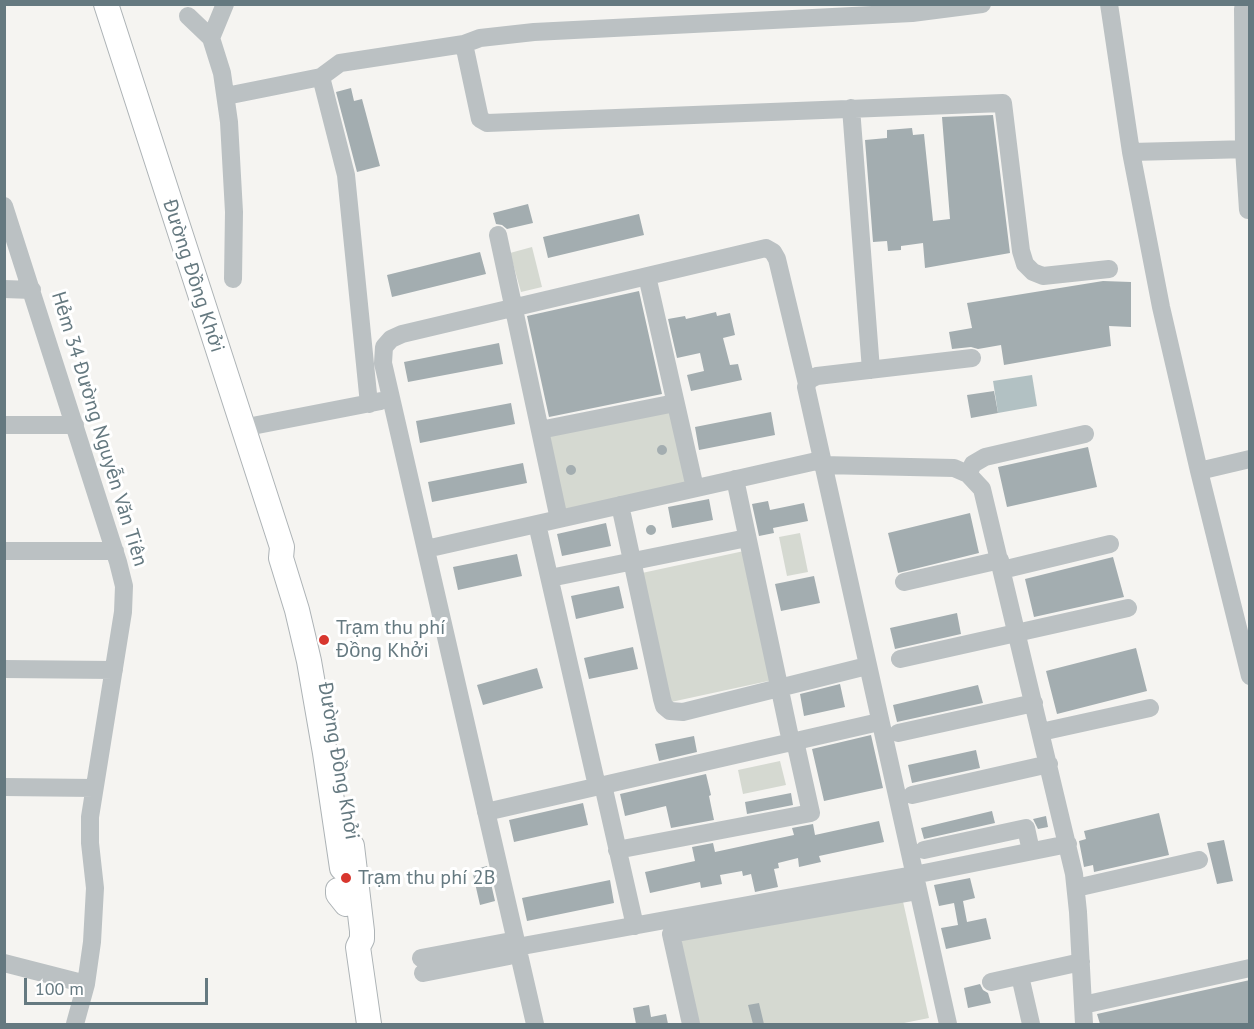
<!DOCTYPE html>
<html>
<head>
<meta charset="utf-8">
<style>
  body { margin:0 }
  #map { position:relative; width:1254px; height:1029px; overflow:hidden; background:#f5f4f1; font-family:"PT Sans",sans-serif }
  canvas { display:block }
  .frame { position:absolute; inset:0; border:6px solid #657980; pointer-events:none }
  .scale { position:absolute; left:24px; top:978px; width:184px; height:27px; box-sizing:border-box; border:3px solid #657980; border-top:0; padding-left:8px; font-size:18px; line-height:21px; white-space:nowrap; color:#657980; -webkit-text-stroke:4px #fff; paint-order:stroke }
</style>
</head>
<body>
<div id="map">
<canvas width="1254" height="1029"></canvas>
<div class="frame"></div>
<div class="scale">100 m</div>
</div>
<script>
const c = document.querySelector('canvas').getContext('2d');
c.lineJoin = 'round';
function fillPath(path, color) { c.fillStyle = color; c.fill(path, 'evenodd'); }
const poly = rows => new Path2D(rows.map(r => 'M' + r).join(''));
function trace(path, color, width, dash) { c.strokeStyle = color; c.lineWidth = width; c.lineCap = dash ? 'butt' : 'round'; c.setLineDash(dash || []); c.stroke(path); }
function drawText(font, color, halo, rows, align = 'center') {
  c.font = font + ' "PT Sans",sans-serif'; c.lineWidth = 6; c.setLineDash([]); c.textBaseline = 'middle'; c.strokeStyle = halo; c.fillStyle = color; for (const [text, x, y, turn = 0] of rows) {
    c.save(); c.translate(x, y); c.rotate((+turn || 0) * Math.PI / 180); c.textAlign = isNaN(turn) ? turn : align; if (halo) c.strokeText(text, 0, 0); c.fillText(text, 0, 0); c.restore();
  }
}
fillPath(poly([
  [532,247,542,287,521,292,510,253],
  [672,408,688,483,563,510,546,435],
  [800,533,808,572,787,576,779,537],
  [744,551,773,680,671,702,642,573],
  [780,761,786,785,743,794,738,770],
  [902,897,929,1018,899,1024,695,1024,681,942,683,940]
]), '#d5d9d1');
fillPath(poly([
  [1032,375,1037,406,998,413,993,381]
]), '#b2c1c3');
fillPath(poly([
  [351,88,354,101,362,99,380,166,357,172,336,92],
  [993,115,1010,253,925,268,923,243,901,246,901,250,888,251,887,241,873,242,865,140,887,138,887,130,912,128,913,135,924,134,933,221,950,219,942,117],
  [528,204,533,223,507,229,502,225,496,224,493,213],
  [639,214,644,235,548,258,543,237],
  [480,252,486,274,392,297,387,275],
  [1103,281,1131,282,1131,327,1109,326,1111,346,1004,365,1001,345,978,349,971,347,952,349,949,332,972,328,967,303],
  [639,291,662,394,549,417,527,316],
  [716,312,717,316,730,313,735,335,723,338,730,365,738,364,742,380,691,391,687,375,704,371,700,353,677,358,668,319,685,316,686,319],
  [499,343,503,364,408,382,404,362],
  [994,391,998,413,971,418,967,395],
  [511,403,515,424,420,443,416,421],
  [771,412,775,435,699,450,695,427],
  '657 450a5 5 0 1 1 10 0a5 5 0 1 1-10 0Z',
  [1088,447,1097,487,1007,507,998,467],
  [523,463,527,483,432,502,428,482],
  '566 470a5 5 0 1 1 10 0a5 5 0 1 1-10 0Z',
  [709,499,713,520,672,528,668,507],
  [768,501,770,510,804,503,808,521,773,528,774,533,759,536,752,504],
  [970,513,979,553,898,573,888,533],
  [606,523,611,546,562,556,557,534],
  '646 530a5 5 0 1 1 10 0a5 5 0 1 1-10 0Z',
  [517,554,522,576,458,590,453,567],
  [1113,557,1124,597,1034,617,1025,579],
  [814,576,820,603,781,611,775,584],
  [619,586,624,608,576,619,571,596],
  [957,613,961,634,895,649,890,628],
  [633,647,638,669,589,679,584,658],
  [1136,648,1147,691,1057,714,1046,671],
  [537,668,543,688,483,705,477,685],
  [840,684,845,707,804,716,800,694],
  [978,685,983,703,897,722,893,705],
  [871,735,883,788,824,801,812,749],
  [694,736,697,752,659,761,655,744],
  [976,750,980,768,912,783,908,765],
  [706,774,711,795,709,796,714,820,671,828,666,806,625,816,620,794],
  [791,793,793,805,747,814,745,802],
  [583,803,588,825,514,842,509,820],
  [992,811,995,823,924,839,921,828],
  [1159,813,1169,855,1094,872,1093,865,1084,867,1079,841,1086,839,1084,831],
  [1046,816,1048,827,1038,829,1033,819],
  [879,821,884,842,819,856,821,862,799,867,798,858,778,863,779,868,774,869,778,887,755,892,751,874,743,876,742,871,720,875,722,884,701,888,700,882,650,893,645,872,695,861,692,847,713,843,715,852,794,835,792,828,813,824,815,835],
  [1224,840,1233,881,1217,884,1207,843],
  [487,866,495,901,480,905,472,870],
  [970,878,975,898,963,901,967,922,986,918,991,939,946,949,941,928,958,925,954,903,939,906,934,885],
  [610,880,614,903,527,921,522,898],
  [1250,980,1250,1024,1100,1024,1097,1014],
  [980,984,983,990,988,993,991,1003,968,1008,964,988],
  [759,1003,764,1024,753,1024,748,1005],
  [649,1005,651,1017,666,1014,668,1024,636,1024,633,1008]
]), '#a3adb0');
const major = poly([
  [106,4,282,547,281,558,297,610,309,661,325,753,342,868],
  [352,846,362,931,362,939,358,947,369,1024],
  [338,890,338,894,346,904]
]);
trace(major, '#adb3b6', 26);
trace(poly([
  [1109,4,1131,152,1161,307,1199,471,1250,676],
  [1243,9,1244,149,1248,210],
  [188,16,211,38,222,73,229,122,234,212,233,279],
  [211,38,225,4],
  [464,44,480,119,487,123,1003,103,1021,251,1025,264,1033,272,1043,276,1109,269],
  [321,77,346,175,369,404],
  [226,96,321,77,340,63,464,44,480,38,534,32,912,13,982,4],
  [851,108,871,370],
  [1131,152,1250,149],
  [4,206,118,562,124,586,123,612,90,817,90,843,95,888,92,942,86,984,75,1024],
  [498,235,559,519],
  [647,276,695,488],
  [4,289,32,290],
  [4,425,75,425],
  [242,428,381,401],
  [540,430,675,403],
  [822,465,954,468,968,474,982,489,1074,874,1078,912,1084,1024],
  [1199,471,1250,459],
  [968,474,973,464,985,457,1085,434],
  [735,479,791,742],
  [620,505,662,699,664,706,670,711,683,712,867,666],
  [537,524,597,786],
  [426,549,821,460],
  [4,551,115,551],
  [1002,570,1110,544],
  [550,578,747,538],
  [904,582,1000,560],
  [900,659,1128,608],
  [4,669,114,670],
  [1041,732,1150,708],
  [898,733,1034,703],
  [603,785,635,926],
  [4,787,94,788],
  [912,795,1049,764],
  [486,812,879,722],
  [617,850,811,813,795,741],
  [924,850,1026,828,1031,851],
  [1076,888,1199,860],
  [421,958,506,942,517,947],
  [4,963,86,984],
  [423,973,509,956,517,947,924,873,1068,844],
  [1020,976,1031,1024],
  [991,982,1081,962],
  [1083,1005,1250,968],
  [535,1024,383,363,384,347,391,339,402,334,766,248,773,252,777,259,807,384],
  [691,1024,671,934,918,891],
  [948,1024,806,387,809,380,817,376,972,358]
]), '#bbc1c3', 18);
trace(major, '#fff', 24);
for (const [x, y, r, color] of [
  [324,640,6,"#d8362e"],
  [346,878,6,"#d8362e"]
]) { const dot = new Path2D(); dot.arc(x, y, r, 0, 2 * Math.PI); c.fillStyle = color; c.fill(dot); trace(dot, '#fff', 2); }
drawText('20px', '#657980', '#fff', [
  ["Đường Đồng Khởi",193,276,72],
  ["Hẻm 34 Đường Nguyễn Văn Tiên",99,429,73],
  ["Đường Đồng Khởi",338,761,80]
]);
drawText('20px', '#657980', '#fff', [
  ["Trạm thu phí",336,628],
  ["Đồng Khởi",336,651],
  ["Trạm thu phí 2B",358,878]
], 'left');
</script>
</body>
</html>
